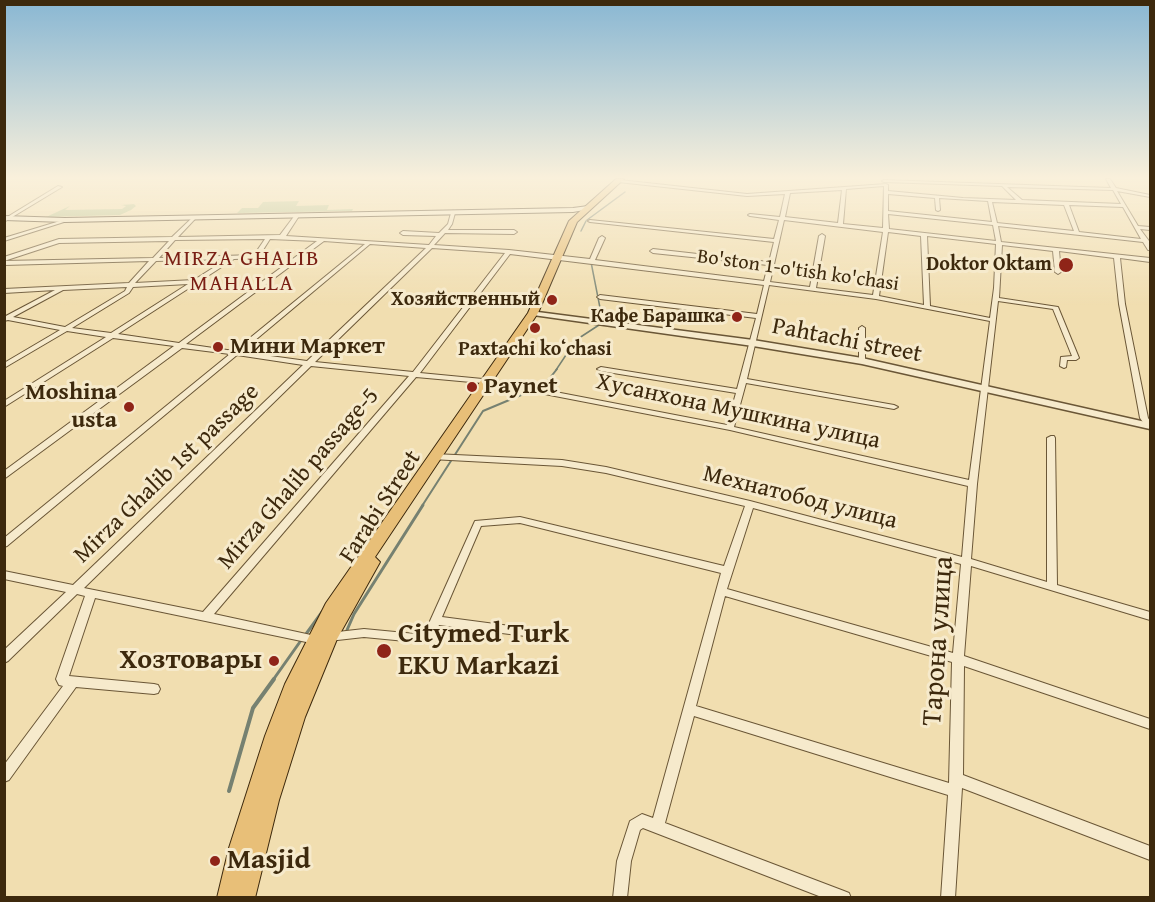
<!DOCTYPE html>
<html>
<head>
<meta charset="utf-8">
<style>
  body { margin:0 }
  #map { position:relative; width:1155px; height:902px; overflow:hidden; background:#f1deb0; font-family:"Gentium Book Plus",serif }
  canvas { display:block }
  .frame { position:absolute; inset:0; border:6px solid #3d290d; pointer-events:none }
</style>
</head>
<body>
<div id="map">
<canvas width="1155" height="902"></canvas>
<div class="frame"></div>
</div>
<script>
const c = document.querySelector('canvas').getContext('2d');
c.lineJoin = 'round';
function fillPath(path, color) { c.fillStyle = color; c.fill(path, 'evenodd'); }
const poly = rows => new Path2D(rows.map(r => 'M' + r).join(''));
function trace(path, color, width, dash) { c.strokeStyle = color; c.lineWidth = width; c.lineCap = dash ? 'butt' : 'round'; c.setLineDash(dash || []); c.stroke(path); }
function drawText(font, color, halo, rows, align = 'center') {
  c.font = font + ' "Gentium Book Plus",serif'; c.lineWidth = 6; c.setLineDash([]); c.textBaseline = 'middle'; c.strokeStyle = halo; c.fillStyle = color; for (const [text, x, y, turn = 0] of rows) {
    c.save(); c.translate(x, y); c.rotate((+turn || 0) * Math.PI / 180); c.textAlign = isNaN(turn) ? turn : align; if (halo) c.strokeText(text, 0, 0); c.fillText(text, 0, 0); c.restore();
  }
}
fillPath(poly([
  [299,201,296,206,329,205,327,210,353,209,352,211,237,213,242,208,258,208,263,202],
  [134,204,136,206,131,210,120,215,46,217,70,206,65,210,122,209,126,206,121,205]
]), '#b5c28e');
trace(poly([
  [587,220,625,192],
  [581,231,586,221],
  [591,262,602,318],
  [556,370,576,340,599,325]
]), '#768171', 1.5);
trace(poly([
  [542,388,557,369],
  [422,506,483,411,526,393]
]), '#768171', 2);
trace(poly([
  [347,630,354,614,423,505],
  [306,634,322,612],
  [273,680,302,639]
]), '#768171', 3);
trace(poly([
  [229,791,253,708,274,679]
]), '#768171', 4);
const minor = poly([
  [1106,179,1110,179,1116,188,1150,195,1150,197,1117,191,1138,226,1150,227,1150,230,1140,229,1149,241,1150,250,1148,250,1143,242,998,226,1001,242,1150,258,1150,262,1120,258,1125,304,1148,418,1150,421,1150,428,1147,428,1140,418,1119,304,1114,258,1059,251,1061,272,1058,274,1055,272,1053,251,1002,245,999,298,1058,307,1079,358,1076,360,1067,360,1066,367,1064,368,1060,366,1061,357,1072,356,1053,309,998,301,977,484,971,559,1047,582,1047,438,1051,436,1054,436,1055,438,1057,585,1150,612,1150,620,971,566,964,656,1150,719,1150,729,964,666,963,775,1150,846,1150,860,962,788,955,898,941,898,948,795,694,716,665,823,844,891,849,893,851,898,824,898,643,828,640,830,631,861,627,898,613,898,617,861,630,821,642,814,653,818,721,573,520,523,481,526,442,617,533,629,537,630,538,633,537,636,533,637,439,625,434,636,416,642,364,637,311,643,95,598,69,676,154,684,158,685,160,689,158,693,154,694,76,687,9,780,4,782,4,765,63,686,59,685,56,679,85,596,77,594,8,661,4,663,4,650,66,592,4,579,4,571,73,585,303,365,237,355,7,546,4,547,4,538,230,354,182,348,4,479,4,471,174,346,113,338,4,407,4,401,106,337,67,331,4,368,4,363,60,330,8,320,4,321,4,317,55,290,4,293,4,289,129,283,149,261,4,265,4,261,153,258,169,241,59,243,4,261,4,257,59,239,172,237,193,217,195,217,195,219,178,237,280,235,295,215,297,215,299,216,286,236,429,245,436,236,403,235,400,233,403,231,439,233,448,224,451,213,453,212,455,213,452,224,448,230,514,230,517,232,514,234,445,233,434,245,509,250,590,259,599,238,602,236,605,238,595,260,764,281,768,265,653,253,650,251,653,249,769,262,774,242,590,222,588,221,590,220,774,239,779,220,750,216,748,215,750,214,780,217,785,194,747,196,618,182,618,181,620,180,747,194,886,184,888,185,888,191,963,198,1016,200,1002,186,884,182,882,181,884,180,1111,188,1106,179],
  [884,186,883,228,843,224,846,189,884,186],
  [1007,187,1113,190,1121,204,1022,200,1007,187],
  [842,190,838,223,785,217,790,193,842,190],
  [888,194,935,198,936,210,938,211,940,210,939,198,988,201,992,222,888,211,888,194],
  [992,202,1064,205,1074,231,997,223,992,202],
  [1069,205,1123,207,1141,239,1079,232,1069,205],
  [888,214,993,225,996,241,889,229,888,214],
  [784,220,883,232,873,295,816,288,825,236,822,234,819,236,810,287,770,282,784,220],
  [888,232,921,236,924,305,879,296,888,232],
  [927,236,996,244,994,288,990,318,930,306,927,236],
  [265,239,254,255,159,258,175,240,265,239],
  [270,239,317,241,179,343,118,334,234,259,258,258,270,239],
  [324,241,365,244,234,351,186,344,324,241],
  [370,244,426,248,307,361,241,352,370,244],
  [432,248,505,253,413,372,315,362,432,248],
  [510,254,764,285,757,314,600,295,597,297,600,299,756,318,737,389,601,367,597,369,601,371,736,393,727,425,493,380,420,373,510,254],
  [227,259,194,280,135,283,156,261,227,259],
  [188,284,111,333,72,328,129,293,133,287,188,284],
  [769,285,876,299,990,321,969,480,734,427,746,383,894,409,898,407,894,405,747,379,769,285],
  [127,287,125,291,65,327,13,317,63,290,127,287],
  [311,366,409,376,203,612,84,588,311,366],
  [416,377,493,384,730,430,968,486,962,557,750,501,606,467,562,460,434,454,431,455,430,457,431,459,562,466,606,473,745,506,724,566,520,517,475,521,426,630,416,634,364,629,311,635,214,614,416,377],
  [753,508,961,564,953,653,727,589,753,508],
  [725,596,952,662,949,783,696,706,725,596],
  [58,186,62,187,4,222,4,219,58,186],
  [60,221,64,222,4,241,4,238,60,221],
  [862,326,865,328,865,361,862,363,859,361,859,328,862,326]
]);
const tertiary = poly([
  [530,311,753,340,862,358,1150,423,1150,429,862,364,753,346,533,315,529,313,530,311]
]);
const secondary = poly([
  [588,206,591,208,590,209,573,212,65,222,4,220,4,216,65,218,573,208,588,206]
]);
const primary = poly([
  [616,179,624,179,577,222,538,313,375,557,380,562,337,639,305,717,279,800,255,898,217,898,229,848,265,736,285,684,326,603,528,313,569,221,616,179]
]);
trace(minor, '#6a5636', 2);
trace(tertiary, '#6a5636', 3);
trace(secondary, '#3d290d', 2);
trace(primary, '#3d290d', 2);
fillPath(minor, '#f6eacc');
fillPath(tertiary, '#f6eacc');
fillPath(secondary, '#f6eacc');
fillPath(primary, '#e8bf78');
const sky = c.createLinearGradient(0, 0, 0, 306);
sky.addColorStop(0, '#89b7d3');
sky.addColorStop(0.58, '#f9f0db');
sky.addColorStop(1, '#f9f0db00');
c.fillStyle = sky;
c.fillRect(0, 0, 1155, 306);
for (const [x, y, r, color] of [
  [1066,265,8,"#8f2418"],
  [552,300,6,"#8f2418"],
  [737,317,6,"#8f2418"],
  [535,328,6,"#8f2418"],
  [218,347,6,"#8f2418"],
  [472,387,6,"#8f2418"],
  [129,407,6,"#8f2418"],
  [384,651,8,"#8f2418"],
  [274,661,6,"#8f2418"],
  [215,861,6,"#8f2418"]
]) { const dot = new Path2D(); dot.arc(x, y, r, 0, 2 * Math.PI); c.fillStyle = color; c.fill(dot); trace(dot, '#f6eacc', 2); }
drawText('bold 20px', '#3d290d', '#f6eacc', [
  ["Doktor Oktam",1052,265],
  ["Хозяйственный",540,300],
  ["Кафе Барашка",725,317],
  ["Paxtachi koʻchasi",535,350,"center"]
], 'right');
drawText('20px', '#3d290d', '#f6eacc', [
  ["Bo'ston 1-o'tish ko'chasi",798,271,8]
]);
c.letterSpacing = '1.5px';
drawText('22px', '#7a1f14', '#f6eacc', [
  ["MIRZA GHALIB",242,259],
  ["MAHALLA",242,284]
]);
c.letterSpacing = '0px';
drawText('24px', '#3d290d', '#f6eacc', [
  ["Pahtachi street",847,341,11],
  ["Хусанхона Мушкина улица",738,412,12],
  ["Mirza Ghalib 1st passage",167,474,-44],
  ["Mirza Ghalib passage-5",299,479,-49],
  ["Мехнатобод улица",800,498,14],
  ["Farabi Street",381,507,-57]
]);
drawText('bold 24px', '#3d290d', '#f6eacc', [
  ["Мини Маркет",230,347],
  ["Paynet",484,387],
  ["Moshina",117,393,"right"],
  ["usta",117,421,"right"]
], 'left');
drawText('bold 28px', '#3d290d', '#f6eacc', [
  ["Citymed Turk",398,635],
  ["EKU Markazi",398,667],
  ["Хозтовары",262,661,"right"],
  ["Masjid",227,861]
], 'left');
drawText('28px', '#3d290d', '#f6eacc', [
  ["Тарона улица",939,641,-86]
]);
</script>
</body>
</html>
